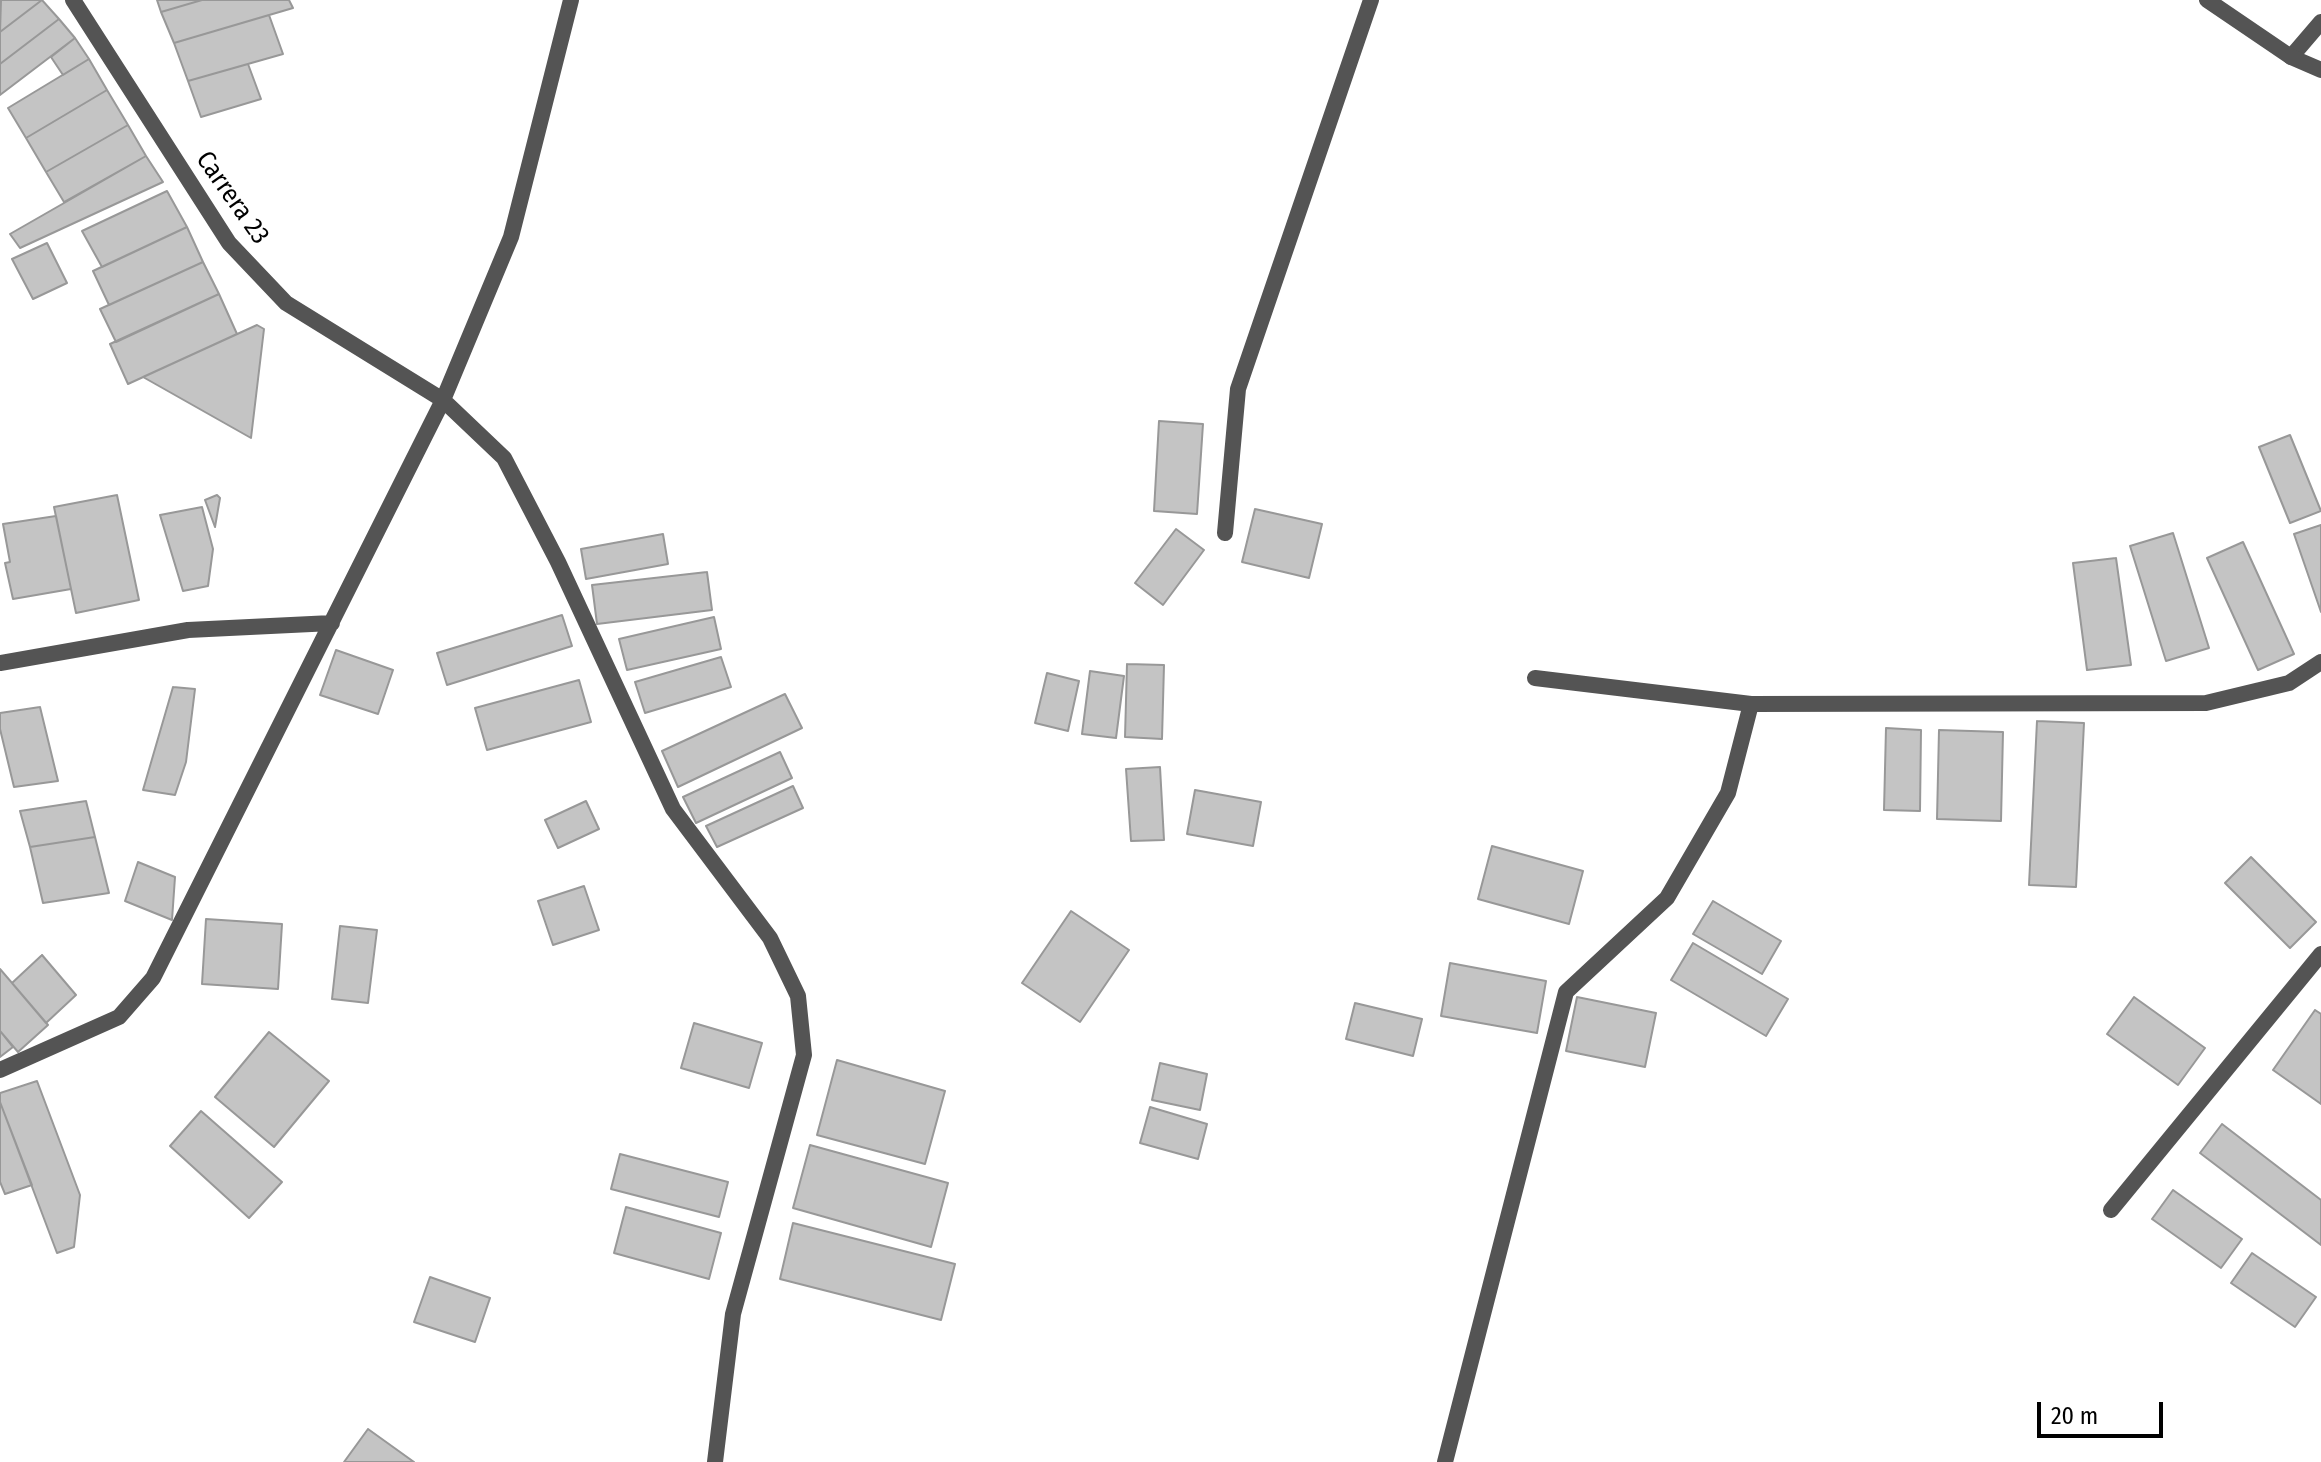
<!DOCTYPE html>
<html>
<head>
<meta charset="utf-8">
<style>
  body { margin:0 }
  #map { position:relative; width:2321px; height:1462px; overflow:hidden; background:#fff; font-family:"Fira Sans Condensed",sans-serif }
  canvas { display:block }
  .scale { position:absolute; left:2037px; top:1402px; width:126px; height:36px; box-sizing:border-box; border:4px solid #000; border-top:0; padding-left:10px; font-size:24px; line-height:28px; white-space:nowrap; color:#000; -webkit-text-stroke:6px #fff; paint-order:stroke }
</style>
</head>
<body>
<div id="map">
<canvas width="2321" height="1462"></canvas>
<div class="scale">20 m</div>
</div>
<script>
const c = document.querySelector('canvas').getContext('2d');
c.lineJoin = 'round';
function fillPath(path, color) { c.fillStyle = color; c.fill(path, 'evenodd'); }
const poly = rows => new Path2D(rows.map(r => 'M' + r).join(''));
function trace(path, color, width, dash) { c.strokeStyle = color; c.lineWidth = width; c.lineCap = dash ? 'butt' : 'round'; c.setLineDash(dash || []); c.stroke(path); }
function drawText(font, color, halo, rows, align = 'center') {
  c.font = font + ' "Fira Sans Condensed",sans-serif'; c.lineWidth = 6; c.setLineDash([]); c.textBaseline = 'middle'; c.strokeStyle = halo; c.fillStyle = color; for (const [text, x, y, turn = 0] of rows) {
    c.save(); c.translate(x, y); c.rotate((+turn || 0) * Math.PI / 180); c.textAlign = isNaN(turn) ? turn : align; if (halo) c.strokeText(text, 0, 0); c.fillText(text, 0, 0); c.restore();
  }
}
const building = poly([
  [1,0,42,0,0,32,1,0],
  [42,0,59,19,0,64,0,32,42,0],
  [157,0,202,0,161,12,157,0],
  [202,0,289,0,293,8,174,43,161,12,202,0],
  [269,15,283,54,188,81,174,43,269,15],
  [59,19,75,38,0,95,0,64,59,19],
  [75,38,89,59,63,75,51,57,75,38],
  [89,59,107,90,26,138,8,108,89,59],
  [248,64,261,99,201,117,188,81,248,64],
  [107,90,128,125,46,172,26,138,107,90],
  [128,125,146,156,64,202,46,172,128,125],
  [146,156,163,182,20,248,10,234,146,156],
  [167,191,187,227,102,267,82,231,167,191],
  [187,227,203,262,109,305,93,271,187,227],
  [47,243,67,283,33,299,12,259,47,243],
  [203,262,219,294,116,342,100,309,203,262],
  [219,294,237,334,128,384,110,344,219,294],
  [257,325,264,329,251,438,143,377,257,325],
  [1159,421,1203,424,1197,514,1154,511,1159,421],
  [2290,435,2321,511,2290,523,2259,447,2290,435],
  [117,495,139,600,76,613,54,507,117,495],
  [217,495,220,498,215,527,205,500,217,495],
  [202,507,213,549,208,586,183,591,160,515,202,507],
  [1255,509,1322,524,1309,578,1242,562,1255,509],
  [56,516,71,589,13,599,5,563,10,562,3,524,56,516],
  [2321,525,2321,612,2294,534,2321,525],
  [1176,529,1204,550,1163,605,1135,583,1176,529],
  [2173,533,2209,648,2166,661,2130,546,2173,533],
  [663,534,668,564,586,579,581,549,663,534],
  [2243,542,2294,654,2258,670,2207,558,2243,542],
  [2116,558,2131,665,2087,670,2073,563,2116,558],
  [707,572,712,610,597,624,592,585,707,572],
  [562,615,572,646,447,685,437,653,562,615],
  [714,617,721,649,627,670,619,639,714,617],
  [336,650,393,670,378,714,320,695,336,650],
  [721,657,731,687,645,713,635,682,721,657],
  [1127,664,1164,665,1162,739,1125,737,1127,664],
  [1090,671,1124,676,1116,738,1082,734,1090,671],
  [1047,673,1079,681,1068,731,1035,723,1047,673],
  [579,680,591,722,487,750,475,708,579,680],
  [173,687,195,689,186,762,175,795,143,790,173,687],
  [785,694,802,728,678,787,662,751,785,694],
  [40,707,58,781,14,787,0,729,0,713,40,707],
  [2037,721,2084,723,2076,887,2029,885,2037,721],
  [1886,728,1921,730,1920,811,1884,810,1886,728],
  [1939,730,2003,732,2001,821,1937,819,1939,730],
  [780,752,792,778,696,823,683,797,780,752],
  [1160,767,1164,840,1131,841,1126,769,1160,767],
  [793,786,803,808,717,847,706,826,793,786],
  [1195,790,1261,802,1253,846,1187,834,1195,790],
  [86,801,95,837,30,847,20,811,86,801],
  [586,801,599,829,558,848,545,820,586,801],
  [95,837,109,893,43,903,30,847,95,837],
  [1492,846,1583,871,1569,924,1478,899,1492,846],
  [2251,857,2316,922,2290,948,2225,883,2251,857],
  [138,862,175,877,172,920,125,901,138,862],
  [584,886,599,930,553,945,538,901,584,886],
  [1713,901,1781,941,1762,974,1693,934,1713,901],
  [1071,911,1129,950,1080,1022,1022,983,1071,911],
  [206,919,282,924,278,989,202,984,206,919],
  [340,926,377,930,368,1003,332,999,340,926],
  [1693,943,1788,999,1766,1036,1671,980,1693,943],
  [42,955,76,995,46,1023,12,983,42,955],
  [1450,963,1546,981,1537,1033,1441,1016,1450,963],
  [0,969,48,1025,18,1052,0,1031,0,969],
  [1577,997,1656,1013,1645,1067,1566,1051,1577,997],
  [2134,997,2205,1048,2178,1085,2107,1034,2134,997],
  [1355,1003,1422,1019,1413,1056,1346,1039,1355,1003],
  [2315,1010,2321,1014,2321,1104,2273,1070,2315,1010],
  [694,1023,762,1043,749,1088,681,1068,694,1023],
  [0,1031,13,1047,0,1057,0,1031],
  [269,1032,329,1081,274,1147,215,1097,269,1032],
  [837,1060,945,1091,925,1164,817,1135,837,1060],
  [1160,1063,1207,1074,1200,1110,1152,1100,1160,1063],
  [37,1081,80,1195,74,1247,57,1253,0,1102,0,1093,37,1081],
  [0,1102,32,1185,5,1194,0,1182,0,1102],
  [1150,1107,1207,1124,1198,1159,1140,1143,1150,1107],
  [201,1111,282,1182,249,1218,170,1146,201,1111],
  [2222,1124,2321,1200,2321,1245,2200,1153,2222,1124],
  [810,1145,948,1183,931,1247,793,1208,810,1145],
  [620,1154,728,1182,719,1217,611,1189,620,1154],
  [2173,1190,2242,1239,2221,1268,2152,1219,2173,1190],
  [626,1207,721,1233,709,1279,614,1253,626,1207],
  [793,1223,955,1264,941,1320,780,1279,793,1223],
  [2252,1253,2316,1297,2295,1327,2231,1283,2252,1253],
  [430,1277,490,1298,475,1342,414,1322,430,1277],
  [368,1429,414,1462,344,1462,368,1429]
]);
fillPath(building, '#c4c4c4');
trace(building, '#989898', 2);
trace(poly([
  [73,0,229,243,286,303,443,400,504,458,558,562,673,809,770,938,798,996,804,1055,733,1314,715,1462],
  [2291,57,2321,22],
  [1225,533,1238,389,1371,0],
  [0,663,188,630,332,623],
  [1535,678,1751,704,2206,703,2289,683,2321,662],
  [0,1070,119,1017,153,978,443,400,511,237,571,0],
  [2111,1210,2321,954],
  [1445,1462,1566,992,1667,898,1728,793,1751,704]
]), '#545454', 16);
trace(poly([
  [2207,0,2291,57,2321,70]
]), '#545454', 16);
drawText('26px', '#000', '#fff', [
  ["Carrera 23",232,198,55]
]);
</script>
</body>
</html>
